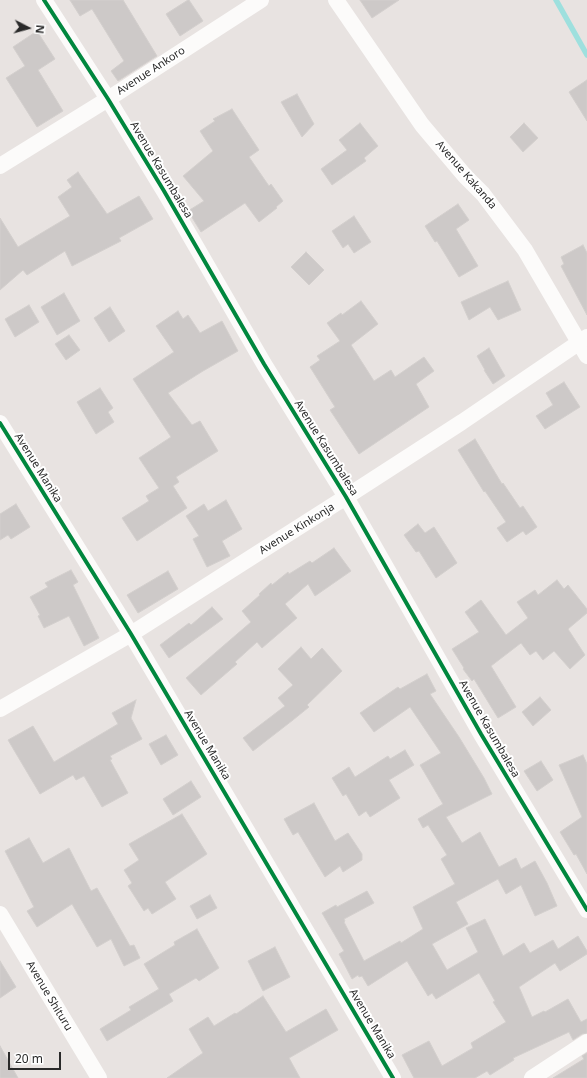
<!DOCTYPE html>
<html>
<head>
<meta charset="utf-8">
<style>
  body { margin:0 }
  #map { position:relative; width:587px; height:1078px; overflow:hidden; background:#e8e3e1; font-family:"Noto Sans",sans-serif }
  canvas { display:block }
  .north { position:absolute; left:8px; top:8px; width:40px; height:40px; -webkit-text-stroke:3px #fff; paint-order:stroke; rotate:96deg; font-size:11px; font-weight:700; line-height:16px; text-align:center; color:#2a2a2a }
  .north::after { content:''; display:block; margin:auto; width:14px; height:18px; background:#2a2a2a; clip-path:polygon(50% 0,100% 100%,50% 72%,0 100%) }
  .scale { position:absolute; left:8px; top:1052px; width:53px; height:18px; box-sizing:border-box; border:2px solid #2a2a2a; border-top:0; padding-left:5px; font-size:12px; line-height:14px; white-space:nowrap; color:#2a2a2a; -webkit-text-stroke:3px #fff; paint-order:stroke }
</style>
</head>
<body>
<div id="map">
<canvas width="587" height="1078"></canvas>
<div class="north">N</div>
<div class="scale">20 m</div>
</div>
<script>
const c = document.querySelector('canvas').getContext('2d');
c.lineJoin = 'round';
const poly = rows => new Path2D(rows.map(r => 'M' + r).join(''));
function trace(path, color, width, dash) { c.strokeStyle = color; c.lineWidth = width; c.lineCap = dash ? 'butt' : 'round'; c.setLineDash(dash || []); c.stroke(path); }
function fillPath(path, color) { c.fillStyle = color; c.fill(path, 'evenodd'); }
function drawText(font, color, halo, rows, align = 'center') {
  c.font = font + ' "Noto Sans",sans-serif'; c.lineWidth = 4; c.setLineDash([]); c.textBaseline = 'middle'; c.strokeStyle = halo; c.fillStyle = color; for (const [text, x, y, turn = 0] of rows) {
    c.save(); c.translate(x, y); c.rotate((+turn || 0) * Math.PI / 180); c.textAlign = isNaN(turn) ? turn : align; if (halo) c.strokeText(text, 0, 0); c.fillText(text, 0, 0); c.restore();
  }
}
trace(poly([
  [556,0,587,55]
]), '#9ee0de', 5.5);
const building = poly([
  [70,0,123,0,157,56,118,81,111,71,124,61,92,9,80,16,70,0],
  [188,0,189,0,203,21,180,36,166,14,188,0],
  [360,0,399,0,372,18,360,0],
  [37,31,55,59,38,70,63,111,37,127,6,78,25,66,13,47,37,31],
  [587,80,587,121,569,92,587,80],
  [297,94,314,124,302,137,281,102,297,94],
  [232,109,259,150,249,157,269,186,271,184,283,201,276,207,277,208,259,222,245,203,201,232,188,211,204,201,183,176,213,151,200,131,215,121,213,119,232,109],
  [360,123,378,146,364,158,366,161,332,185,321,169,347,150,339,140,360,123],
  [524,123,538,138,523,152,510,137,524,123],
  [78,172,107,214,139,196,153,219,119,238,121,241,72,266,65,251,27,275,23,270,0,290,0,218,18,247,70,216,58,197,72,187,67,180,78,172],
  [458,204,469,220,456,229,478,266,459,277,437,241,435,242,425,226,458,204],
  [354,216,371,242,354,253,348,244,343,248,332,231,354,216],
  [583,245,587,253,587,315,561,266,564,264,561,257,583,245],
  [306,252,324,270,309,285,291,267,306,252],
  [508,281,521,310,498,320,490,307,469,320,461,302,508,281],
  [64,293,80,321,57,335,41,307,64,293],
  [361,301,378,324,351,345,374,381,391,370,395,377,424,357,434,371,416,384,429,407,359,454,330,410,335,407,310,367,320,360,317,356,340,341,327,323,341,313,342,315,361,301],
  [29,305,39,322,15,337,5,319,29,305],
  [110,307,125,331,109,342,94,318,110,307],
  [178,311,183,319,188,315,200,333,222,321,238,351,203,371,168,393,192,425,200,421,218,451,176,477,179,482,173,486,187,508,137,541,122,518,149,501,146,496,159,488,139,458,171,437,133,379,174,352,156,326,178,311],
  [69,335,80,350,66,360,55,344,69,335],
  [489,348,505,376,493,384,484,370,485,370,477,356,489,348],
  [564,382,580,407,545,429,536,416,553,405,546,393,564,382],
  [100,388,113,408,108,412,114,422,96,434,77,402,100,388],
  [475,439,502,484,503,483,520,508,523,506,537,527,526,535,523,531,507,542,497,528,506,522,485,491,484,492,458,450,475,439],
  [226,500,242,529,222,541,230,556,207,567,193,539,199,536,186,516,204,504,208,511,226,500],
  [16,504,30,527,11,539,8,535,0,540,0,514,16,504],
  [418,524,425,533,434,527,457,563,436,578,419,551,416,552,404,535,418,524],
  [334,548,351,571,315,596,308,584,285,604,297,618,262,648,257,642,235,662,237,664,201,695,186,678,251,622,242,611,260,595,259,594,271,583,272,585,288,572,289,574,310,561,312,563,334,548],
  [71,570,78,582,73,585,99,638,84,646,69,616,44,628,38,616,40,615,30,597,48,587,45,583,71,570],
  [168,571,178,589,138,613,127,595,168,571],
  [557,580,564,589,568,585,587,609,587,613,568,629,585,655,570,669,554,651,543,660,536,651,530,655,521,643,491,666,516,707,498,718,474,679,472,681,463,669,464,668,452,649,479,632,465,612,481,600,506,635,528,618,517,602,535,590,538,595,557,580],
  [212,607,223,619,169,658,160,645,189,623,191,625,212,607],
  [301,647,311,659,322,648,342,671,307,705,309,707,293,720,253,751,243,738,285,706,278,698,293,685,278,669,301,647],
  [427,674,436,691,430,694,459,737,484,778,492,794,446,817,462,843,480,832,499,867,516,858,521,869,535,861,547,883,557,906,535,916,521,885,506,894,498,879,456,902,468,924,432,944,447,970,478,952,466,928,485,919,503,956,524,943,530,953,553,940,558,949,578,936,587,951,587,954,560,971,555,963,519,987,532,1017,544,1011,545,1012,568,999,581,1022,587,1019,587,1033,582,1034,573,1040,569,1032,513,1058,514,1060,490,1075,487,1071,475,1078,414,1078,402,1055,429,1041,442,1066,473,1048,471,1043,506,1022,493,1002,495,1001,479,973,436,999,432,993,428,996,407,961,368,986,362,976,359,977,358,975,352,979,339,954,344,951,322,913,336,905,337,907,367,891,374,903,344,919,345,921,344,922,364,961,400,941,401,943,423,929,413,907,455,884,441,859,447,855,428,825,423,828,418,819,443,804,420,765,441,753,410,707,374,732,360,713,398,687,400,689,427,674],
  [540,697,551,710,533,726,522,712,540,697],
  [136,700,131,718,142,739,110,756,112,759,110,760,128,793,102,807,84,776,76,780,73,775,40,794,8,740,33,726,54,762,118,724,112,713,136,700],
  [166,735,178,755,161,765,149,744,166,735],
  [405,750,414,765,389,780,400,798,370,817,366,811,359,816,346,794,343,796,332,778,349,767,355,777,388,756,390,759,405,750],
  [583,755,587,764,587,874,576,854,574,855,560,832,582,817,559,765,583,755],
  [541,761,553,780,537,791,524,771,541,761],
  [191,781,201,797,173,815,163,799,191,781],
  [314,803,335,841,348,833,362,854,362,860,343,872,340,866,325,877,298,832,293,835,284,819,314,803],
  [182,814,207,854,165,882,176,899,152,914,148,908,144,911,128,886,132,883,124,870,139,860,129,844,182,814],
  [29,838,43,863,69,848,91,891,97,888,130,946,134,945,140,958,124,966,111,939,97,947,72,904,37,927,27,911,34,907,5,851,29,838],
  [210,895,217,908,197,919,190,906,210,895],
  [197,929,219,968,199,981,196,978,169,994,173,1001,107,1041,100,1029,131,1010,129,1007,159,989,144,964,175,945,174,942,197,929],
  [275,947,290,977,263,991,248,961,275,947],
  [0,961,16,987,0,998,0,961],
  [263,996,286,1032,326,1009,338,1030,289,1058,300,1078,167,1078,203,1053,189,1029,208,1017,214,1026,235,1013,236,1014,263,996],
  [0,1046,18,1078,0,1078,0,1046],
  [587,1053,587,1078,553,1078,584,1059,582,1056,587,1053]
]);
fillPath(building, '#cdc9c8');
trace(building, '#d3cfcd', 1);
trace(poly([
  [44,0,108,99,164,191,264,364,346,497,481,734,587,910],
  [336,0,422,125,465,176,483,194,525,250,587,356],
  [0,166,108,99,261,0],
  [0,423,131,634,393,1078],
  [0,709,131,634,346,497,462,422,587,337],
  [0,914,99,1078],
  [532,1078,587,1042]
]), '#fcfbfa', 16);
trace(poly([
  [44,0,108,99,164,191,264,364,346,497,481,734,587,910],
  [0,423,131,634,393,1078]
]), '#00873e', 4);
drawText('11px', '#2a2a2a', '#fff', [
  ["Avenue Ankoro",151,71,-33],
  ["Avenue Kasumbalesa",161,170,59],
  ["Avenue Kakanda",466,175,49],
  ["Avenue Kasumbalesa",326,448,58],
  ["Avenue Manika",38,468,58],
  ["Avenue Kinkonja",297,529,-32],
  ["Avenue Kasumbalesa",489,729,60],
  ["Avenue Manika",207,745,59],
  ["Avenue Shituru",49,996,59],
  ["Avenue Manika",372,1024,59]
]);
</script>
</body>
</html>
